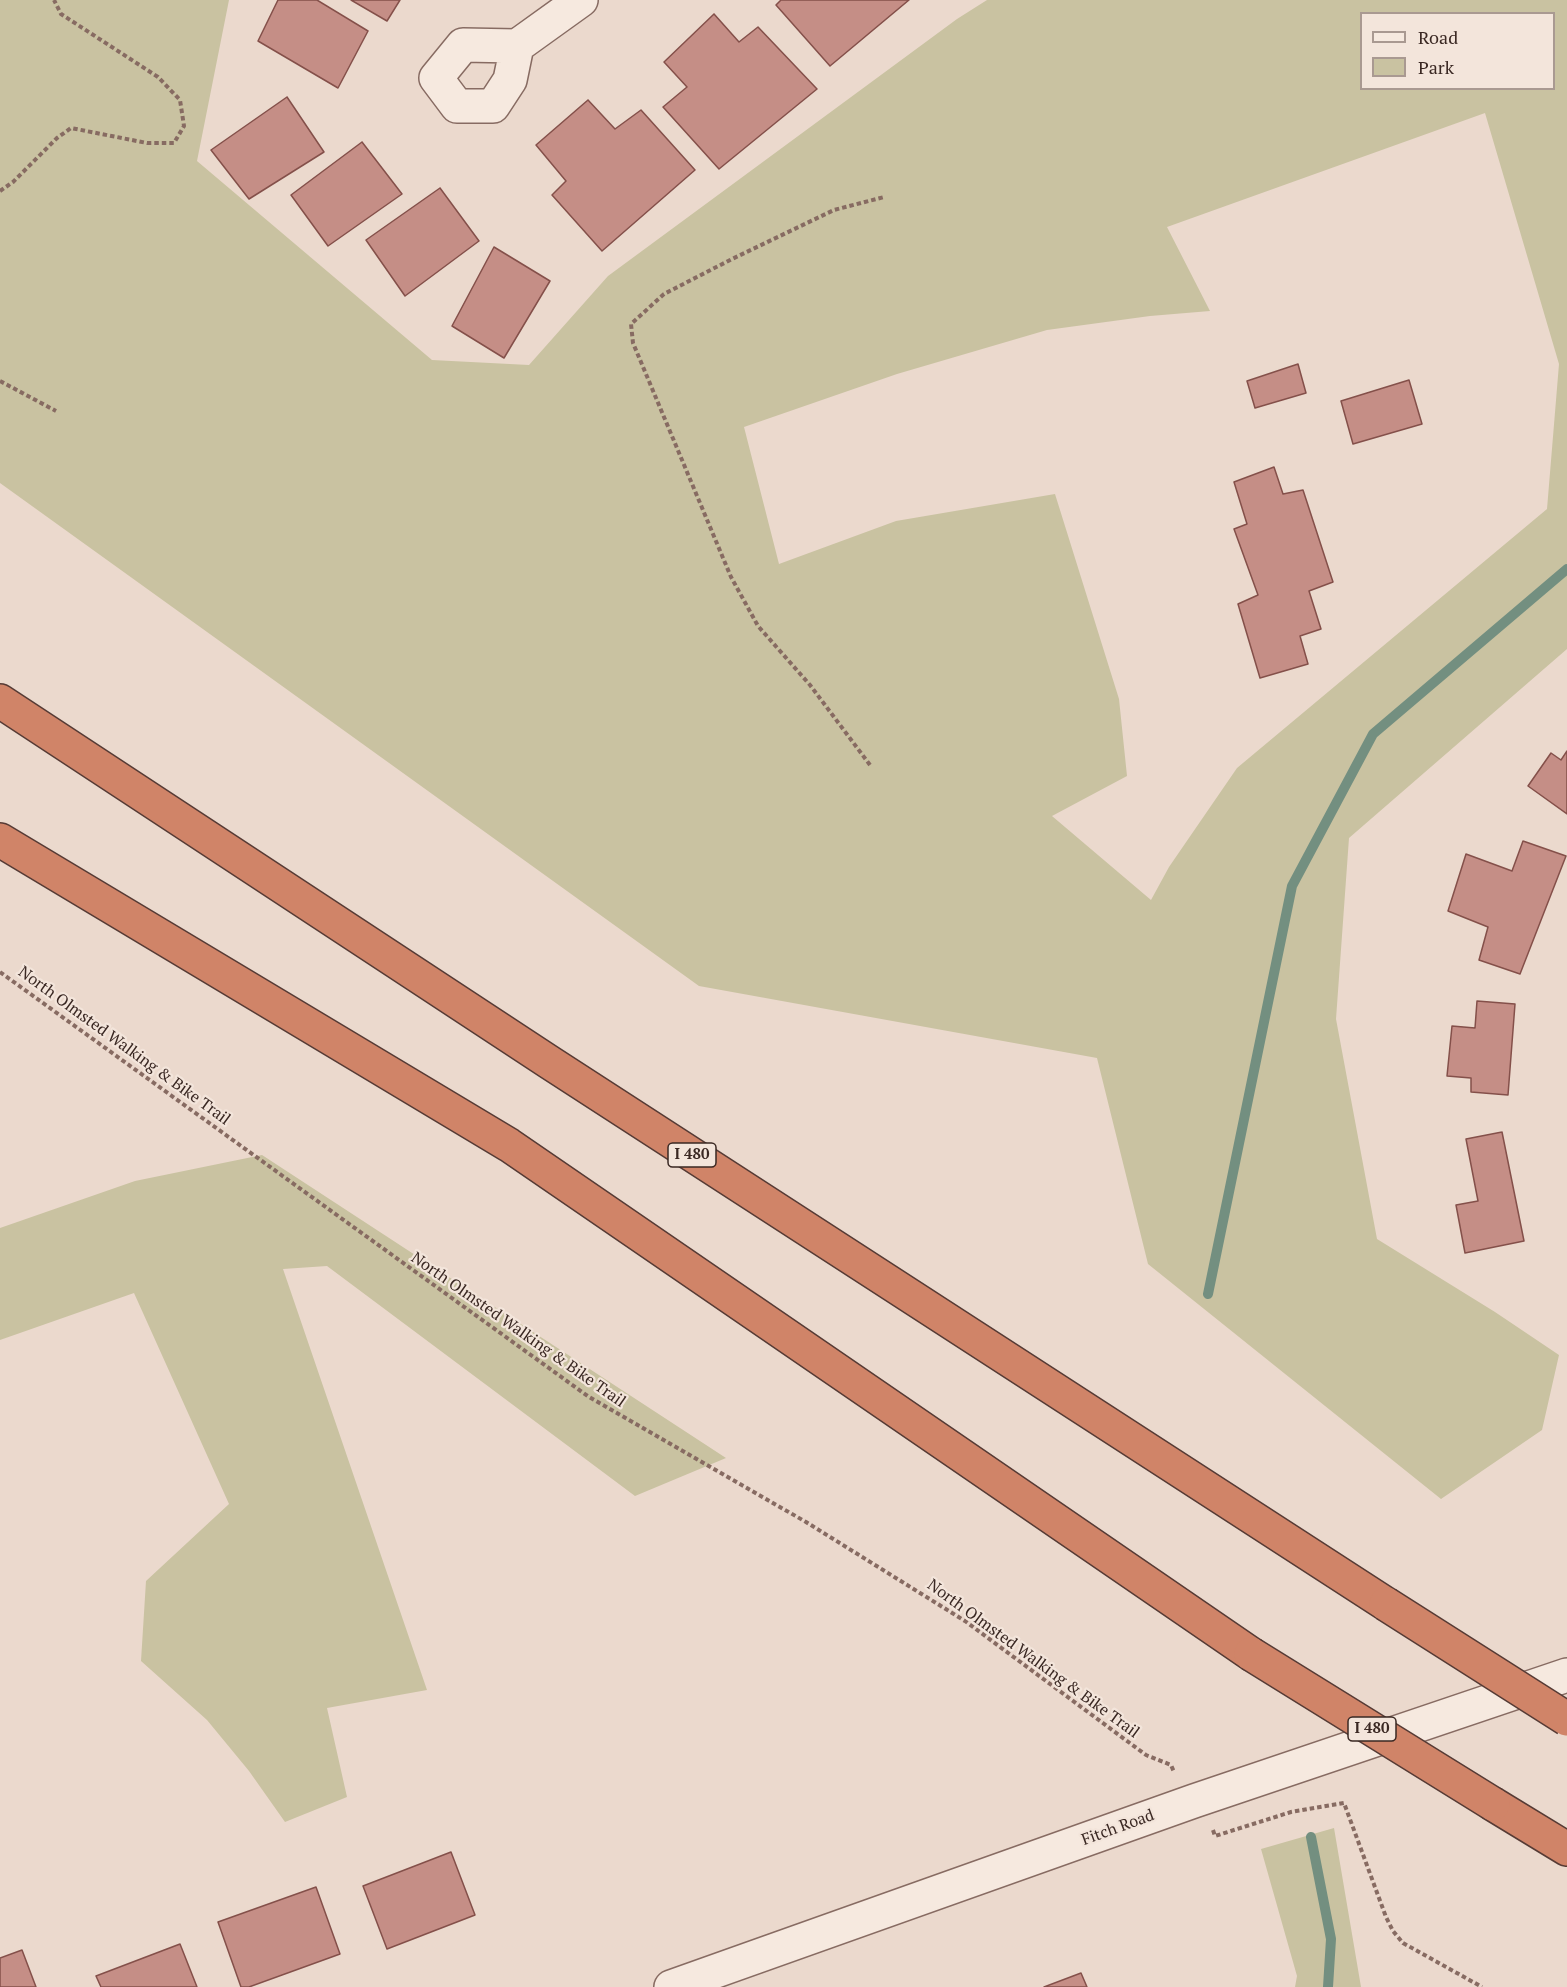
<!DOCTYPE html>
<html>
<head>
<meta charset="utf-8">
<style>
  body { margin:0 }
  #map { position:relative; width:1567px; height:1987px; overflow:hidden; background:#ebd9cd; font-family:"PT Serif",serif }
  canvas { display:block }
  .legend { position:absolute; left:1360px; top:12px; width:195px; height:78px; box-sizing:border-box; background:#f3e5db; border:2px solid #a99991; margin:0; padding:8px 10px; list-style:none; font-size:18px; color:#3a2823 }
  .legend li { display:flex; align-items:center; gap:12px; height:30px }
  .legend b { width:30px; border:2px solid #a99991 }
</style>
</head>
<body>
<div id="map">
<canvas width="1567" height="1987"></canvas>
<ul class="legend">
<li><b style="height:8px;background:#f6e9df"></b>Road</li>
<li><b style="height:16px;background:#c9c2a1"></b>Park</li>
</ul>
</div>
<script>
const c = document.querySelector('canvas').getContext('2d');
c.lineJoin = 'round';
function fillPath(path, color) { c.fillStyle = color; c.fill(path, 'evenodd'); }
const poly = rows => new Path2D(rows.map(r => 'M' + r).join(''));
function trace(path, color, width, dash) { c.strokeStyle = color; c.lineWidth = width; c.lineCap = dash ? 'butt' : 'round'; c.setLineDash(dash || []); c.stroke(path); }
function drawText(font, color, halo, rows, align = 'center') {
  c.font = font + ' "PT Serif",serif'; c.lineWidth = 4.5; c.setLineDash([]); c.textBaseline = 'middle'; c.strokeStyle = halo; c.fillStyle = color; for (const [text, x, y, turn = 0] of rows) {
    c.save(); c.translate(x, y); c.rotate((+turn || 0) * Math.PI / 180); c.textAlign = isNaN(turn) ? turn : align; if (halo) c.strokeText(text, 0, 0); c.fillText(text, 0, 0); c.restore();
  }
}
fillPath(poly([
  [0,0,229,0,197,161,432,360,529,365,608,276,957,19,987,0,1567,0,1567,649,1349,838,1336,1019,1377,1239,1495,1312,1559,1355,1542,1430,1441,1499,1148,1264,1097,1058,699,986,0,483],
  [1362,14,1554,14,1554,88,1362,88],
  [1485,113,1559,364,1547,509,1237,768,1169,867,1151,900,1052,816,1127,776,1119,699,1055,494,896,521,779,564,744,427,897,374,1047,330,1150,316,1210,311,1167,227],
  [262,1155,726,1458,635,1496,327,1266,283,1269,427,1690,327,1708,347,1797,285,1822,249,1771,207,1720,141,1661,146,1581,229,1504,134,1293,0,1340,0,1228,135,1181],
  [1334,1828,1361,1987,1295,1987,1297,1976,1261,1849]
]), '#c9c2a1');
trace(poly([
  [1208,1294,1292,886,1373,734,1567,569],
  [1311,1837,1331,1939,1328,1987]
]), '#738f80', 10);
const building = poly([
  [278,0,317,0,368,31,338,88,258,41,278,0],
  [351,0,400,0,387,21,351,0],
  [781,0,909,0,830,66,776,5,781,0],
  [714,14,739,42,758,27,817,89,719,169,663,107,687,87,664,62,714,14],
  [287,97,324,152,249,199,211,150,287,97],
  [588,100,615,129,641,110,695,170,602,251,552,195,566,181,536,145,588,100],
  [362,142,402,194,328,246,291,195,362,142],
  [440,188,479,241,405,296,366,240,440,188],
  [494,247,550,281,504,358,452,326,494,247],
  [1298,364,1306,393,1255,408,1247,381,1298,364],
  [1409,380,1422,424,1353,444,1341,401,1409,380],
  [1274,467,1283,494,1303,490,1333,582,1309,591,1321,629,1300,636,1308,664,1260,678,1238,604,1258,595,1234,529,1247,524,1234,482,1274,467],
  [1567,751,1567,814,1528,786,1551,753,1561,760,1567,751],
  [1523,841,1566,856,1520,974,1479,960,1488,927,1448,911,1466,854,1512,871,1523,841],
  [1477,1001,1515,1004,1508,1095,1471,1092,1471,1078,1447,1076,1452,1026,1475,1028,1477,1001],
  [1502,1132,1524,1241,1465,1253,1456,1205,1478,1201,1466,1139,1502,1132],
  [451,1852,475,1915,387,1949,363,1886,451,1852],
  [316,1887,340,1954,249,1987,241,1987,218,1922,316,1887],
  [180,1944,197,1987,101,1987,96,1976,180,1944],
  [22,1950,36,1987,0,1987,0,1958,22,1950],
  [1081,1973,1087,1987,1044,1987,1081,1973]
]);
fillPath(building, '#c58e86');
trace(building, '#84504a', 1.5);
const minor = poly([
  [517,46,510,80,493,106,457,106,436,78,463,45,517,46,581,0]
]);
const tertiary = poly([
  [671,1987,1194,1801,1567,1675]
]);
const motorway = poly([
  [0,701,549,1062,1386,1604],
  [0,840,509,1145,1251,1654],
  [1493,1804,1567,1849]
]);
trace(minor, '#876b62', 36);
trace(tertiary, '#876b62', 36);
trace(motorway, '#563b35', 36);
trace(poly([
  [0,191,13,182,57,138,71,128,147,143,174,143,184,126,180,100,158,77,61,14,54,0],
  [0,381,56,411],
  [870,765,810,685,758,626,731,577,633,343,631,324,664,294,732,259,834,210,884,197],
  [0,972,589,1397,806,1522,965,1621,1146,1755,1171,1765,1174,1772],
  [1213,1830,1215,1836,1291,1812,1344,1803,1386,1917,1393,1931,1403,1943,1482,1987]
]), '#876b62', 4, [4.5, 3]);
trace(minor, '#f6e9df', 33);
trace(tertiary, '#f6e9df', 33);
trace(motorway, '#d08468', 33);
const motorwayBridge = poly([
  [1386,1604,1567,1719],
  [1251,1654,1493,1804]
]);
trace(motorwayBridge, '#563b35', 36, []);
trace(motorwayBridge, '#d08468', 33);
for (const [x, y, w] of [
  [692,1155,48],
  [1372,1729,48]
]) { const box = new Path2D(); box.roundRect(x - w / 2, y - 12, w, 24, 4.5); c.fillStyle = '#f3e5db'; c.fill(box); trace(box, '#3a2823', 1.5); }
drawText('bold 15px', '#3a2823', null, [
  ["I 480",692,1155],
  ["I 480",1372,1729]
]);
drawText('16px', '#3a2823', '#f3e5db', [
  ["North Olmsted Walking & Bike Trail",124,1046,36],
  ["North Olmsted Walking & Bike Trail",518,1330,35],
  ["North Olmsted Walking & Bike Trail",1033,1659,36],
  ["Fitch Road",1118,1828,-20]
]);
</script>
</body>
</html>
